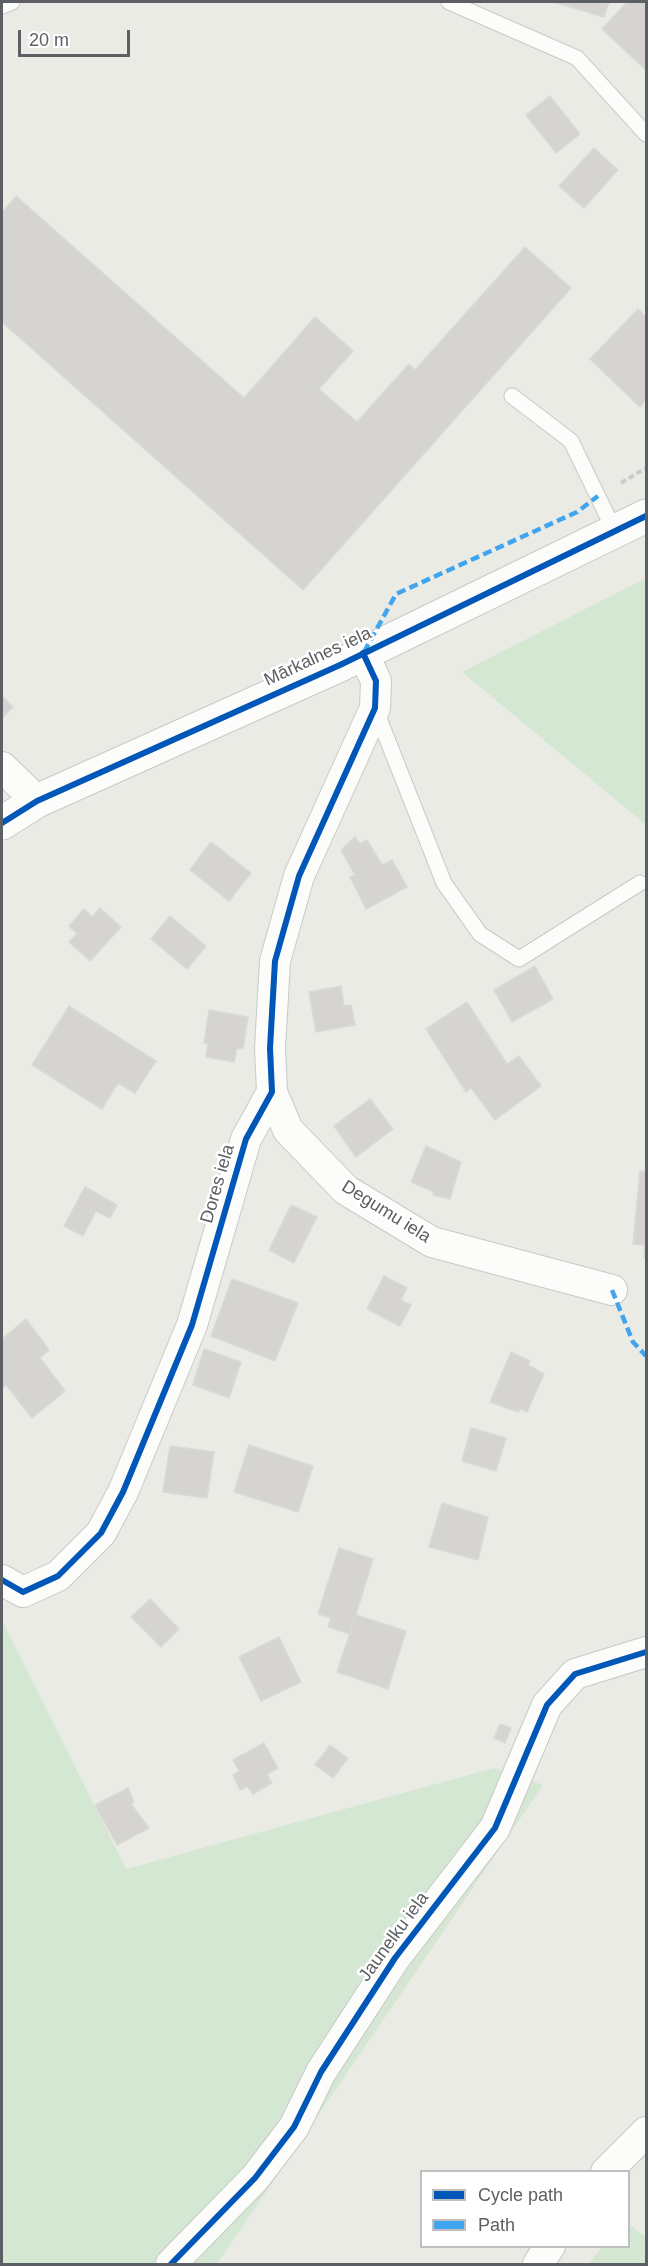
<!DOCTYPE html>
<html>
<head>
<meta charset="utf-8">
<style>
  body { margin:0 }
  #map { position:relative; width:648px; height:2266px; overflow:hidden; background:#ebebe6; font-family:Helvetica,sans-serif }
  canvas { display:block }
  .frame { position:absolute; inset:0; border:3px solid #5c5f63; pointer-events:none }
  .legend { position:absolute; left:420px; top:2170px; width:210px; height:78px; box-sizing:border-box; background:#fff; border:2px solid #bebfc1; margin:0; padding:8px 10px; list-style:none; font-size:18px; color:#5c5f63 }
  .legend li { display:flex; align-items:center; gap:12px; height:30px }
  .legend b { width:30px; border:2px solid #bebfc1 }
  .scale { position:absolute; left:18px; top:30px; width:112px; height:27px; box-sizing:border-box; border:3px solid #5c5f63; border-top:0; padding-left:8px; font-size:18px; line-height:21px; white-space:nowrap; color:#5c5f63; -webkit-text-stroke:4px #fff; paint-order:stroke }
</style>
</head>
<body>
<div id="map">
<canvas width="648" height="2266"></canvas>
<div class="frame"></div>
<ul class="legend">
<li><b style="height:8px;background:#0057b8"></b>Cycle path</li>
<li><b style="height:8px;background:#40a5ee"></b>Path</li>
</ul>
<div class="scale">20 m</div>
</div>
<script>
const c = document.querySelector('canvas').getContext('2d');
c.lineJoin = 'round';
function fillPath(path, color) { c.fillStyle = color; c.fill(path, 'evenodd'); }
const poly = rows => new Path2D(rows.map(r => 'M' + r).join(''));
function trace(path, color, width, dash) { c.strokeStyle = color; c.lineWidth = width; c.lineCap = dash ? 'butt' : 'round'; c.setLineDash(dash || []); c.stroke(path); }
function drawText(font, color, halo, rows, align = 'center') {
  c.font = font + ' Helvetica,sans-serif'; c.lineWidth = 5; c.setLineDash([]); c.textBaseline = 'middle'; c.strokeStyle = halo; c.fillStyle = color; for (const [text, x, y, turn = 0] of rows) {
    c.save(); c.translate(x, y); c.rotate((+turn || 0) * Math.PI / 180); c.textAlign = isNaN(turn) ? turn : align; if (halo) c.strokeText(text, 0, 0); c.fillText(text, 0, 0); c.restore();
  }
}
fillPath(poly([
  [646,578,646,825,462,672],
  [2,1620,126,1869,494,1768,543,1785,217,2264,2,2264],
  [629,2224,646,2237,646,2264,588,2264,602,2247,628,2246]
]), '#d4e7d3');
const building = poly([
  [553,2,609,2,604,17,553,2],
  [627,2,646,2,646,70,602,29,627,2],
  [550,96,580,134,556,153,526,115,550,96],
  [594,148,618,170,584,208,559,186,594,148],
  [16,196,244,398,315,317,353,351,319,389,357,422,409,364,415,370,525,247,571,288,303,590,2,322,2,213,16,196],
  [638,309,646,317,646,400,640,407,590,359,638,309],
  [2,696,13,707,2,718,2,696],
  [355,837,360,844,367,840,382,865,392,860,407,887,366,909,350,877,355,875,341,850,355,837],
  [211,842,251,873,229,901,190,870,211,842],
  [100,908,121,927,90,961,69,942,77,934,69,926,84,909,92,917,100,908],
  [170,916,206,946,187,969,151,939,170,916],
  [535,966,553,999,512,1022,494,990,535,966],
  [341,986,344,1006,351,1005,355,1025,316,1032,309,992,341,986],
  [467,1002,507,1064,519,1056,541,1086,495,1120,471,1088,466,1092,426,1029,467,1002],
  [69,1006,156,1061,135,1093,118,1083,102,1109,32,1065,69,1006],
  [209,1010,248,1017,243,1049,237,1048,234,1062,206,1057,208,1043,204,1043,209,1010],
  [370,1099,393,1129,356,1157,334,1126,370,1099],
  [426,1146,461,1162,450,1199,433,1195,434,1192,411,1182,426,1146],
  [640,1171,646,1171,646,1257,644,1257,645,1245,633,1244,640,1171],
  [85,1187,117,1205,110,1218,96,1211,83,1236,64,1226,85,1187],
  [291,1205,317,1217,294,1263,269,1250,291,1205],
  [384,1276,407,1288,401,1300,411,1305,400,1326,367,1309,384,1276],
  [232,1279,298,1303,275,1361,211,1336,232,1279],
  [26,1319,49,1350,40,1358,65,1391,32,1418,6,1385,2,1389,2,1339,26,1319],
  [204,1349,241,1362,229,1398,193,1385,204,1349],
  [511,1352,530,1361,528,1365,544,1374,527,1412,520,1409,518,1412,490,1402,511,1352],
  [471,1428,506,1438,496,1471,462,1461,471,1428],
  [249,1445,313,1466,298,1512,234,1492,249,1445],
  [170,1446,214,1452,207,1498,163,1492,170,1446],
  [442,1503,488,1517,478,1560,429,1547,442,1503],
  [339,1548,373,1559,350,1634,328,1627,331,1618,318,1614,339,1548],
  [150,1599,179,1629,161,1647,131,1617,150,1599],
  [356,1615,406,1631,388,1689,337,1672,356,1615],
  [279,1637,301,1682,261,1701,239,1657,279,1637],
  [500,1724,511,1728,505,1743,494,1738,500,1724],
  [264,1743,278,1768,267,1774,272,1783,253,1794,247,1786,240,1790,233,1775,239,1771,233,1760,264,1743],
  [330,1745,348,1758,333,1778,315,1765,330,1745],
  [128,1788,134,1802,131,1804,149,1828,117,1845,95,1805,128,1788]
]);
fillPath(building, '#d5d4d1');
trace(building, '#dad9d5', 1.5);
const lane = poly([
  [449,2,577,58,646,134],
  [2,6,12,2],
  [512,396,571,441,615,532],
  [376,711,444,883,480,934,519,959,640,883]
]);
const street = poly([
  [2,767,37,801],
  [272,1092,288,1130,346,1190,432,1242,612,1290],
  [2,1580,23,1592,58,1576,101,1533,123,1492,192,1325,246,1139,272,1092,270,1048,275,961,299,876,375,708,376,681,363,653],
  [606,2172,646,2132],
  [171,2264,255,2178,294,2127,321,2072,395,1958,495,1828,547,1705,575,1674,646,1652],
  [538,2264,550,2246]
]);
const secondary = poly([
  [2,823,37,801,340,665,646,516]
]);
trace(lane, '#c8c9c8', 17);
trace(street, '#c8c9c8', 32);
trace(secondary, '#c8c9c8', 35);
trace(poly([
  [621,483,646,468]
]), '#c8ccca', 4, [6, 3]);
trace(lane, '#fcfcfb', 15);
trace(street, '#fcfcfb', 30);
trace(secondary, '#fcfcfb', 33);
trace(poly([
  [364,652,396,594,577,512,598,496],
  [612,1290,633,1342,646,1356]
]), '#40a5ee', 4.5, [9, 4.5]);
trace(poly([
  [2,823,37,801,340,665,646,516],
  [2,1580,23,1592,58,1576,101,1533,123,1492,192,1325,246,1139,272,1092,270,1048,275,961,299,876,375,708,376,681,363,653],
  [171,2264,255,2178,294,2127,321,2072,395,1958,495,1828,547,1705,575,1674,646,1652]
]), '#0057b8', 6);
drawText('18px', '#5c5f63', '#fff', [
  ["Mārkalnes iela",318,657,-25],
  ["Dores iela",218,1184,-74],
  ["Degumu iela",386,1212,32],
  ["Jaunelku iela",394,1937,-54]
]);
</script>
</body>
</html>
